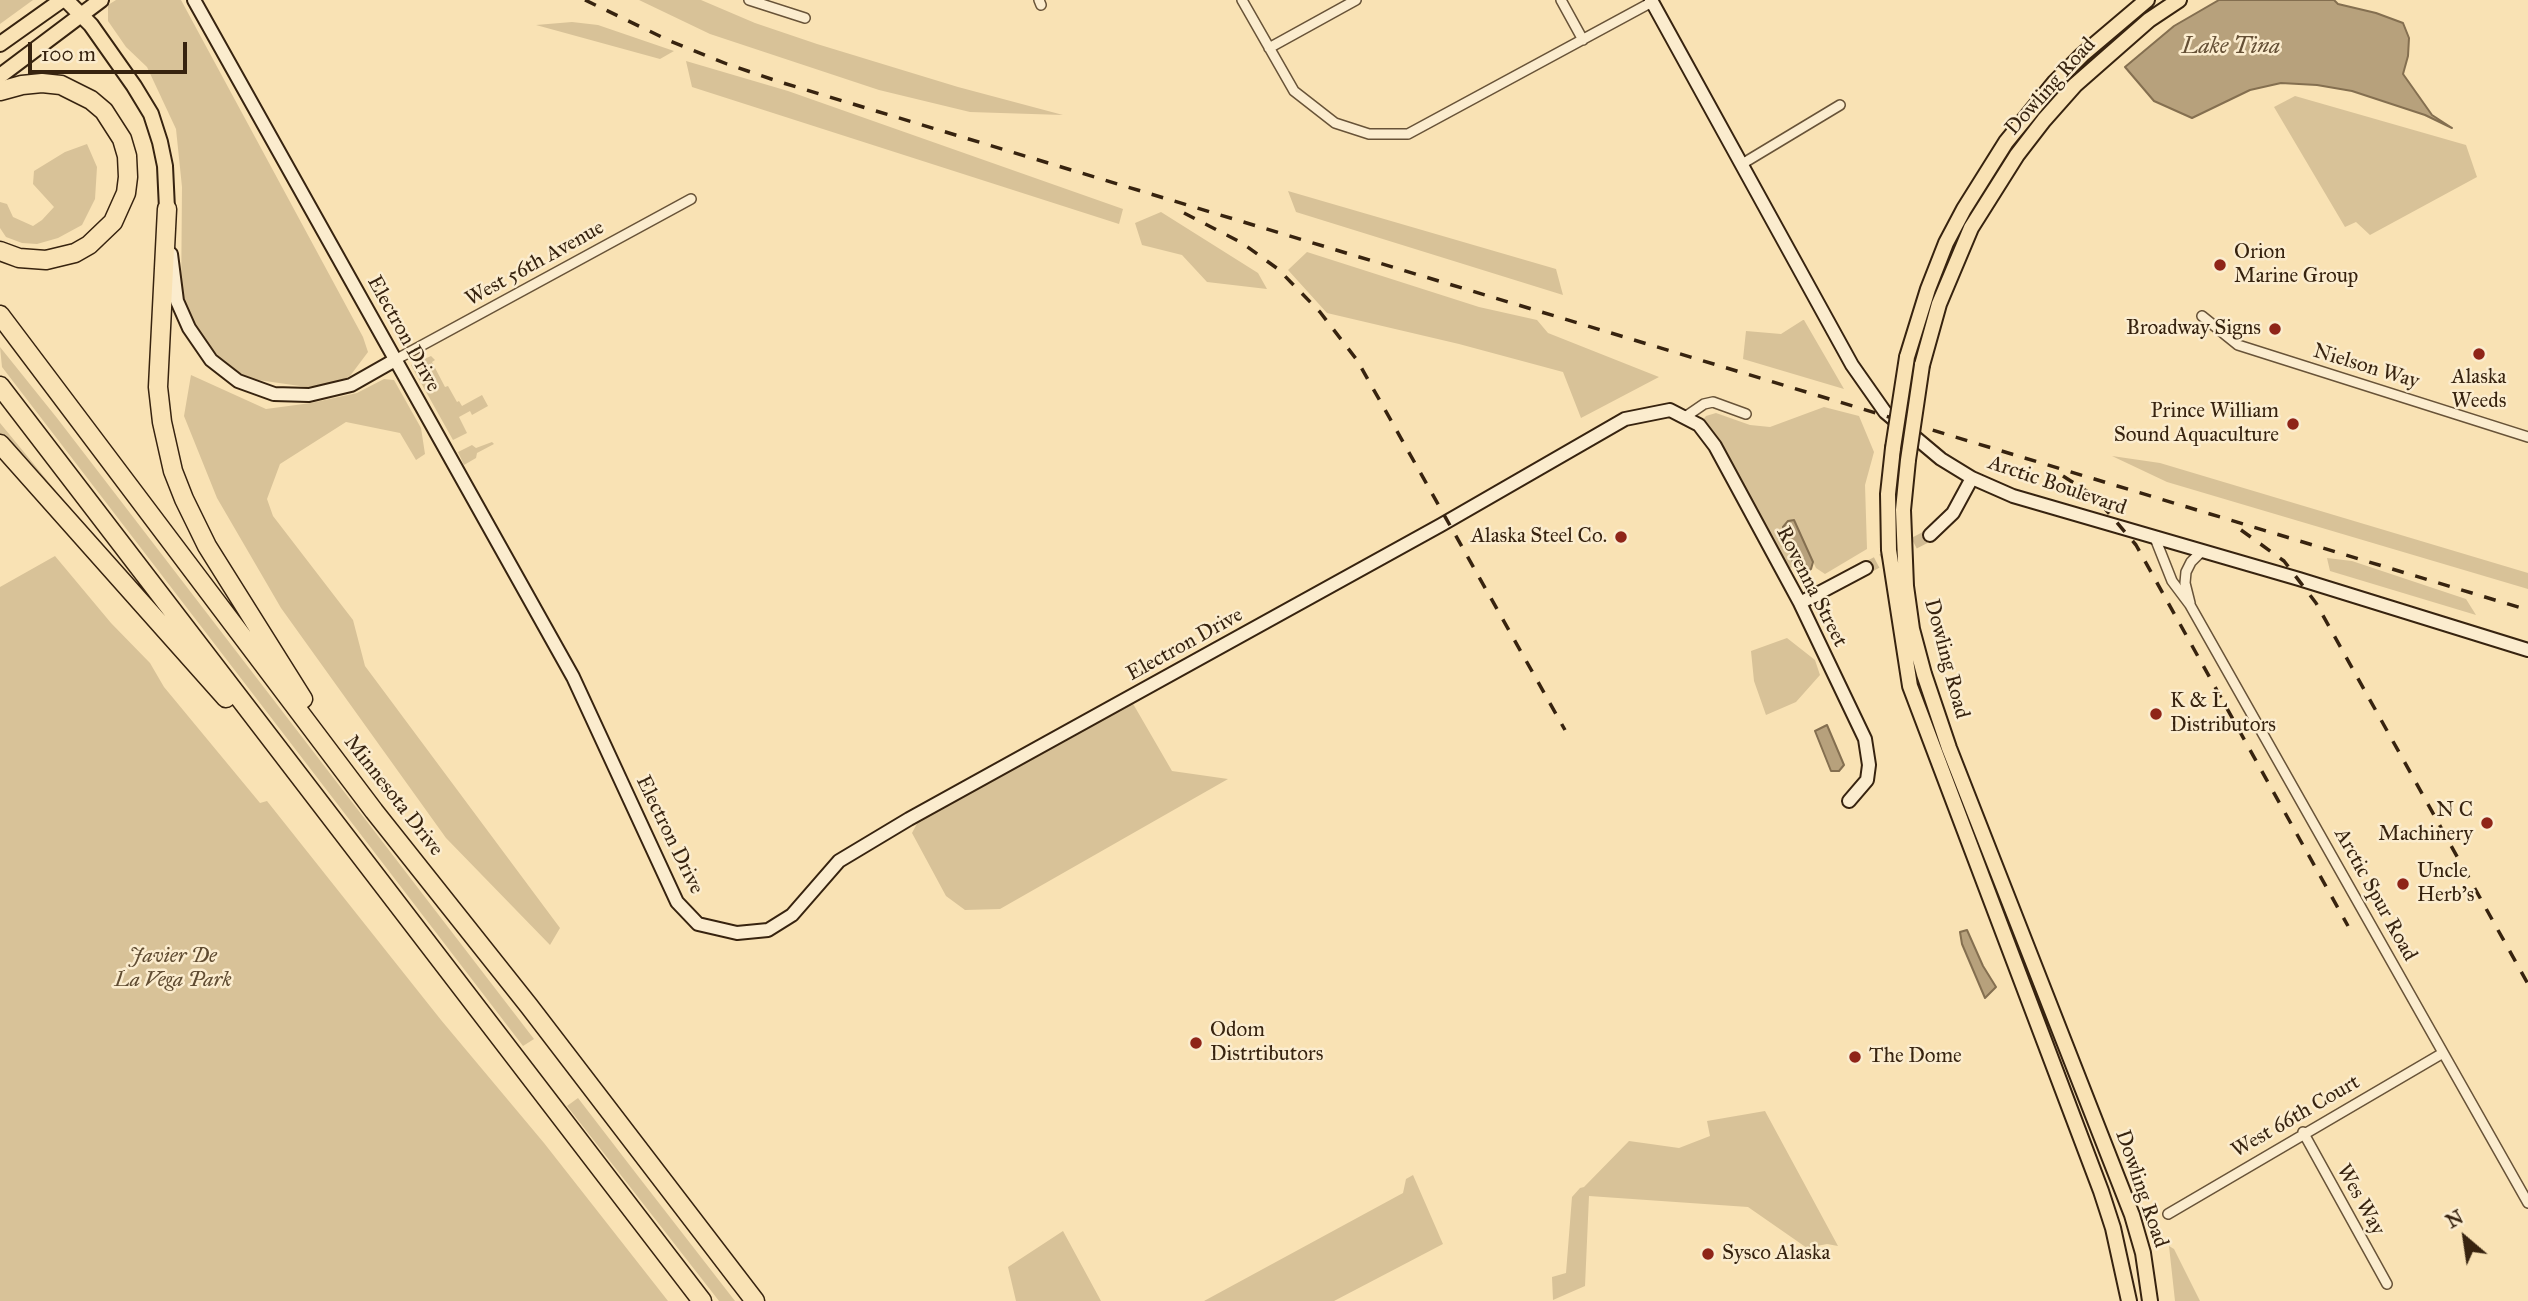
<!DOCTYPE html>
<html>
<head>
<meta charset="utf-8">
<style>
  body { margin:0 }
  #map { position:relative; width:2528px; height:1301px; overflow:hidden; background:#f9e2b4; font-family:"IM FELL Great Primer",serif }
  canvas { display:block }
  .north { position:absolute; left:2430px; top:1203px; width:70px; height:70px; -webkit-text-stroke:5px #fbecce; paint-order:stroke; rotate:331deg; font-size:19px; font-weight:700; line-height:28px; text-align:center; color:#37230f }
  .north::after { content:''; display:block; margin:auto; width:24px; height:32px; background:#37230f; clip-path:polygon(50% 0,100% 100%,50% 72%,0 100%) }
  .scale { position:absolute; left:28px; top:42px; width:159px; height:32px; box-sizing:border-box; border:4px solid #37230f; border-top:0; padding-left:9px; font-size:21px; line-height:24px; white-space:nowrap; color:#37230f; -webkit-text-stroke:5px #fbecce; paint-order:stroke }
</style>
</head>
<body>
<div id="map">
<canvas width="2528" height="1301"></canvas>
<div class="north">N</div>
<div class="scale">100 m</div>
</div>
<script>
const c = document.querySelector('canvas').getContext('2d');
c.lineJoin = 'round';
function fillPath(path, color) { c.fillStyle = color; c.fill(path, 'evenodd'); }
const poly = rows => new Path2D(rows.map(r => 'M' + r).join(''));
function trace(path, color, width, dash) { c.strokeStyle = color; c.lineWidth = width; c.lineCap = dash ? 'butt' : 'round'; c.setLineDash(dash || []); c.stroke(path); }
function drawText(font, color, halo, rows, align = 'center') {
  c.font = font + ' "IM FELL Great Primer",serif'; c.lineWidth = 5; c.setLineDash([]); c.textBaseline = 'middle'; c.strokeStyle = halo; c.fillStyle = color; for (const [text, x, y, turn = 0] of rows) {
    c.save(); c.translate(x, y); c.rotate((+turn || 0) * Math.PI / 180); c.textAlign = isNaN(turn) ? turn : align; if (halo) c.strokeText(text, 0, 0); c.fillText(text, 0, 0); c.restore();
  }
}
fillPath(poly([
  [0,0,33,0,0,24],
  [116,0,181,0,363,337,368,352,350,376,331,385,307,387,251,379,229,367,209,346,181,304,182,187,176,129,147,67,126,47,108,21,108,5],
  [639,0,701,0,755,23,817,44,958,87,1063,115,970,112,879,90,710,34],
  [572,22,598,25,674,51,660,59,536,25],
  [686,61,788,91,1123,209,1119,224,692,87],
  [2295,96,2466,145,2477,177,2370,235,2356,222,2345,227,2274,107],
  [87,144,97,167,95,199,82,225,58,238,37,244,22,243,6,237,0,228,0,202,7,204,13,217,33,226,42,220,54,207,33,184,34,171,65,152],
  [1288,191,1556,269,1563,295,1296,212],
  [1161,212,1258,273,1267,289,1207,282,1182,255,1142,245,1135,223],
  [1307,252,1479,307,1537,320,1548,333,1659,377,1581,418,1563,372,1459,344,1327,313,1288,270],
  [1803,320,1804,320,1844,389,1743,359,1746,331,1781,334],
  [0,347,57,418,534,1039,523,1046,332,797,2,367],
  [431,356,435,360,432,362,445,387,448,386,457,402,459,401,462,406,482,395,488,406,472,415,470,411,459,417,467,433,453,440,411,365],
  [191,375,266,409,311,403,357,393,384,379,394,380,421,428,425,454,416,460,400,433,346,422,280,464,267,499,273,516,353,620,365,666,560,928,550,945,446,838,281,608,217,498,184,416],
  [1824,407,1859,416,1874,452,1865,485,1867,549,1825,574,1816,568,1794,521,1783,527,1794,566,1787,570,1720,443,1711,434,1702,421,1706,416,1716,413,1750,425,1770,427],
  [0,423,60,496,117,568,0,435],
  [492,442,494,444,477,453,476,458,464,465,458,452,472,445,476,448],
  [2112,456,2160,463,2528,573,2528,589,2167,482],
  [55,556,111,623,150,663,164,687,260,803,267,801,441,1020,544,1143,668,1301,0,1301,0,587],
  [2327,558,2352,561,2466,599,2476,615,2330,571],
  [1787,638,1815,660,1820,675,1796,702,1766,715,1754,681,1751,651],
  [1132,702,1172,771,1228,779,1000,909,965,910,946,896,912,833,921,816],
  [578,1098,638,1176,735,1301,719,1301,567,1106],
  [1765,1111,1838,1246,1827,1244,1807,1248,1748,1207,1589,1196,1585,1286,1553,1300,1552,1277,1566,1273,1572,1197,1580,1188,1584,1187,1629,1141,1679,1148,1710,1136,1707,1121],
  [1413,1175,1443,1244,1334,1301,1204,1301,1403,1193,1406,1179],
  [1063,1231,1101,1301,1016,1301,1008,1267],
  [2169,1246,2174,1249,2200,1301,2175,1301]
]), '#d8c298');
const water = poly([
  [2219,0,2334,0,2338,4,2376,13,2403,23,2409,38,2408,56,2403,74,2432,115,2452,128,2425,115,2352,91,2317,85,2281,83,2250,90,2192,118,2154,101,2125,67,2174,26,2219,0],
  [1794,520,1813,562,1811,569,1802,576,1794,566,1783,527,1788,521,1794,520],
  [1827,725,1844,765,1839,771,1831,771,1815,731,1827,725],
  [1967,930,1983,966,1996,987,1985,998,1962,944,1960,932,1967,930]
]);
fillPath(water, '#b7a17c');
trace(water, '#846f50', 2);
trace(poly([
  [1866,568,1930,535]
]), '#d2bc93', 12, [12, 6]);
const street = poly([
  [749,0,805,18],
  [1039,0,1041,5],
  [1242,0,1294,91,1335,123,1369,134,1408,134,1652,2],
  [1561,0,1583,40],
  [1269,48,1356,0],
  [1742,164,1840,105],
  [2202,316,2238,345,2528,437],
  [395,360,691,199],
  [1685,417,1704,404,1713,402,1746,414],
  [2155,538,2172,581,2190,605,2528,1203],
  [2190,603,2185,583,2186,572,2191,562,2202,551],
  [2303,1132,2387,1284],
  [2168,1214,2443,1053]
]);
const secondary = poly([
  [194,0,573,677,677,902,698,924,737,933,768,930,792,915,839,861,909,819,1441,525,1625,419,1670,410,1699,425,1715,446,1800,603,1865,739,1869,765,1867,780,1849,801],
  [1651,0,1852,365,1885,412,1941,459,1972,478,2013,496,2299,579,2528,650],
  [171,254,177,301,189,328,211,360,238,381,274,394,309,395,351,385,395,360],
  [1930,535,1953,513,1972,478],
  [1800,603,1866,568]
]);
const primary = poly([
  [66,0,91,25,134,86,151,114,160,142,165,166,167,209],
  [0,44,62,0],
  [0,76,101,0],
  [1907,357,1928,289,1946,243,1964,209,2006,142,2055,82,2082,55,2147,0],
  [1922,365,1939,304,1971,228,2017,155,2044,120,2075,85,2149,20,2179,0],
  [1893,448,1888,494,1889,550,1910,686,2101,1191,2113,1228,2129,1301],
  [1908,460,1903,510,1906,586,1912,629,1924,674,1949,748,2132,1215,2143,1253,2150,1301]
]);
const highway = poly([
  [0,91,22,85,42,83,61,85,91,100,104,111,122,139,127,156,128,177,126,193,113,222,89,245,75,253,46,260,19,258,0,251],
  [167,209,158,387,162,422,173,471,184,499,207,546,303,699],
  [0,315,374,811,529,1006,755,1301],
  [0,386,702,1301],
  [0,444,226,698]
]);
trace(street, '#685338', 12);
trace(secondary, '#37230f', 16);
trace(primary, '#37230f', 18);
trace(highway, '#37230f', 21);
trace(street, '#fbecce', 9);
trace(secondary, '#fbecce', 12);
trace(primary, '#f9e2b4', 14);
trace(highway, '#f9e2b4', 18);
trace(poly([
  [585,0,670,41,727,64,780,82,2528,610],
  [1184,213,1242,243,1278,269,1320,312,1357,360,1565,730],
  [2063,476,2088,492,2102,505,2136,545,2348,926],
  [2241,530,2284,561,2316,603,2528,984]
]), '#37230f', 3.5, [12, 12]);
const primaryBridge = poly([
  [1893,448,1907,357],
  [1908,460,1922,365]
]);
trace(primaryBridge, '#37230f', 18, []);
trace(primaryBridge, '#f9e2b4', 14);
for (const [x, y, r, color] of [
  [2220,265,7,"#8f2418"],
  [2275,329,7,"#8f2418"],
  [2479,354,7,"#8f2418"],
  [2293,424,7,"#8f2418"],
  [1621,537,7,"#8f2418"],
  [2156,714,7,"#8f2418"],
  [2487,823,7,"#8f2418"],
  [2403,884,7,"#8f2418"],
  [1196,1043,7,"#8f2418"],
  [1855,1057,7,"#8f2418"],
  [1708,1254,7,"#8f2418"]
]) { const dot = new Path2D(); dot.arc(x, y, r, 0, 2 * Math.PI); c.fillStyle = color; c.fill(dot); trace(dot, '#fbecce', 2.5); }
drawText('21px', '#37230f', '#fbecce', [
  ["Dowling Road",2051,87,-48],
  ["West 56th Avenue",535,264,-29],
  ["Electron Drive",403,334,61],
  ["Nielson Way",2366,367,17],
  ["Arctic Boulevard",2057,486,19],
  ["Rovenna Street",1811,587,63],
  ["Electron Drive",1185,645,-29],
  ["Dowling Road",1946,659,75],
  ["Minnesota Drive",393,796,52],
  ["Electron Drive",669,835,64],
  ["Arctic Spur Road",2375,895,61],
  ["West 66th Court",2296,1117,-30],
  ["Dowling Road",2141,1189,71],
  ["Wes Way",2360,1200,61]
]);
drawText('21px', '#37230f', '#fbecce', [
  ["Orion",2234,253],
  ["Marine Group",2234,277],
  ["Broadway Signs",2261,329,"right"],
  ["Alaska",2479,378,"center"],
  ["Weeds",2479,402,"center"],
  ["Prince William",2279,412,"right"],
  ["Sound Aquaculture",2279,436,"right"],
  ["Alaska Steel Co.",1607,537,"right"],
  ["K & L",2170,702],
  ["Distributors",2170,726],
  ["N C",2473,811,"right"],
  ["Machinery",2473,835,"right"],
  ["Uncle",2417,872],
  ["Herb's",2417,896],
  ["Odom",1210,1031],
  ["Distrtibutors",1210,1055],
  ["The Dome",1869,1057],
  ["Sysco Alaska",1722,1254]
], 'left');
drawText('italic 21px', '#5f4b31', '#fbecce', [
  ["Javier De",173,957],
  ["La Vega Park",173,981]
]);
drawText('italic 23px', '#644f35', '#fbecce', [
  ["Lake Tina",2231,47]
]);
</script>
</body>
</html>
